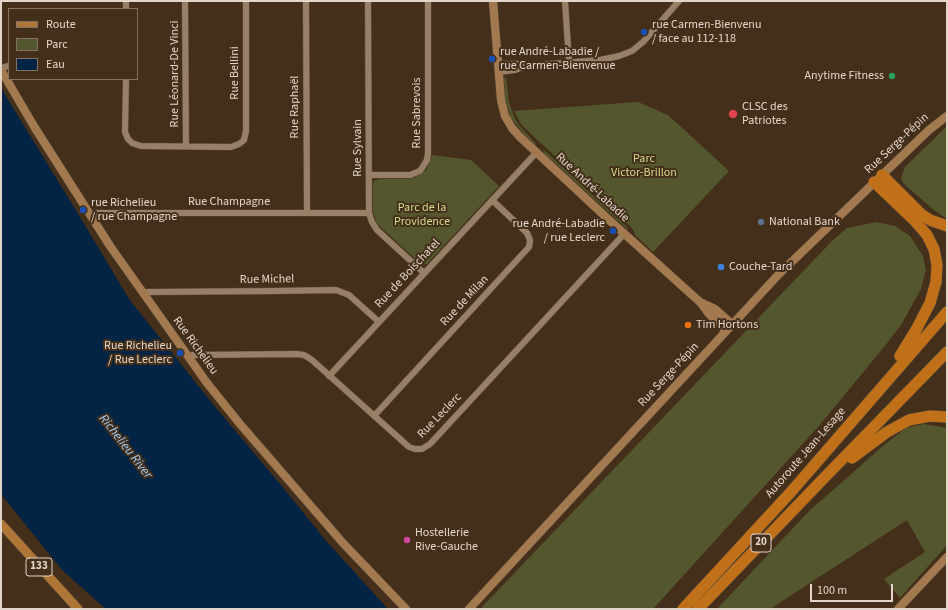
<!DOCTYPE html>
<html>
<head>
<meta charset="utf-8">
<style>
  body { margin:0 }
  #map { position:relative; width:948px; height:610px; overflow:hidden; background:#442f1b; font-family:"Source Sans 3",sans-serif }
  canvas { display:block }
  .frame { position:absolute; inset:0; border:2px solid #e3d5c9; pointer-events:none }
  .legend { position:absolute; left:8px; top:8px; width:130px; height:72px; box-sizing:border-box; background:#442f1b; border:1px solid #847161; margin:0; padding:5px 7px; list-style:none; font-size:12px; color:#e3d5c9 }
  .legend li { display:flex; align-items:center; gap:8px; height:20px }
  .legend b { width:20px; border:1px solid #847161 }
  .scale { position:absolute; left:810px; top:584px; width:83px; height:18px; box-sizing:border-box; border:2px solid #e3d5c9; border-top:0; padding-left:5px; font-size:12px; line-height:14px; white-space:nowrap; color:#e3d5c9; -webkit-text-stroke:3px #442f1b; paint-order:stroke }
</style>
</head>
<body>
<div id="map">
<canvas width="948" height="610"></canvas>
<div class="frame"></div>
<ul class="legend">
<li><b style="height:5px;background:#af7638"></b>Route</li>
<li><b style="height:11px;background:#54572d"></b>Parc</li>
<li><b style="height:11px;background:#032444"></b>Eau</li>
</ul>
<div class="scale">100 m</div>
</div>
<script>
const c = document.querySelector('canvas').getContext('2d');
c.lineJoin = 'round';
function fillPath(path, color) { c.fillStyle = color; c.fill(path, 'evenodd'); }
const poly = rows => new Path2D(rows.map(r => 'M' + r).join(''));
function trace(path, color, width, dash) { c.strokeStyle = color; c.lineWidth = width; c.lineCap = dash ? 'butt' : 'round'; c.setLineDash(dash || []); c.stroke(path); }
function drawText(font, color, halo, rows, align = 'center') {
  c.font = font + ' "Source Sans 3",sans-serif'; c.lineWidth = 4; c.setLineDash([]); c.textBaseline = 'middle'; c.strokeStyle = halo; c.fillStyle = color; for (const [text, x, y, turn = 0] of rows) {
    c.save(); c.translate(x, y); c.rotate((+turn || 0) * Math.PI / 180); c.textAlign = isNaN(turn) ? turn : align; if (halo) c.strokeText(text, 0, 0); c.fillText(text, 0, 0); c.restore();
  }
}
fillPath(poly([
  [506,76,509,103,514,117,519,125,537,145,535,145,524,134,511,118,505,98,504,80],
  [638,102,668,115,729,171,653,252,634,234,635,233,631,227,530,133,521,124,514,111],
  [947,126,947,219,934,210,903,183,901,178,905,167],
  [543,149,628,228,628,230,544,153],
  [432,155,471,160,499,186,427,264,422,265,377,224,373,211,373,184,374,181,379,179,408,179,416,177,426,170],
  [877,222,895,226,910,236,923,256,926,270,921,289,901,325,884,347,818,427,653,609,480,609,832,241,847,228],
  [924,424,947,428,947,545,900,598,884,579,925,552,907,520,770,609,717,609,809,511,884,445,906,428]
]), '#54572d');
fillPath(poly([
  [1,88,83,222,129,299,216,408,281,485,327,542,388,609,106,609,62,570,1,494]
]), '#032444');
const street = poly([
  [126,1,126,9],
  [185,1,186,146],
  [306,1,307,213],
  [368,1,369,213,372,222,377,230,424,273],
  [565,1,569,62],
  [498,64,517,64,526,66,600,60,619,56,632,51,643,42,679,1],
  [1,68,9,66],
  [498,72,515,70,526,66],
  [126,79,125,132,128,139,132,143,141,146,231,147,239,144,244,140,246,131,246,1],
  [369,175,410,175,420,171,427,160,428,153,428,1],
  [91,216,96,213,369,213],
  [143,294,148,292,274,291,336,290,349,295,379,322],
  [188,357,192,355,296,354,304,355,312,360,409,447,415,449,422,449,430,444,624,234],
  [329,376,536,153],
  [374,416,529,247,530,240,527,233,492,200]
]);
const secondary = poly([
  [493,1,501,100,505,116,512,128,520,137,608,219,701,303,709,314,726,331],
  [1,70,35,128,110,246,207,383,240,424,342,542,406,609],
  [702,303,715,309,732,324],
  [469,609,779,274,929,130,947,116],
  [898,609,947,557]
]);
const primary = poly([
  [1,524,78,609]
]);
const highway = poly([
  [882,175,921,214,930,220,947,226],
  [874,182,915,221,927,235,934,249,937,265,936,282,930,303,916,330,900,356],
  [852,458,887,432,909,420,930,416,947,417],
  [683,609,790,493,947,312],
  [698,609,824,478,947,352]
]);
trace(street, '#5e4c3a', 7);
trace(secondary, '#5e4c3a', 9);
trace(primary, '#5e4c3a', 10);
trace(highway, '#5e4c3a', 12);
trace(street, '#977f68', 6);
trace(secondary, '#a37a50', 8);
trace(primary, '#af7638', 9);
trace(highway, '#bf7018', 11);
for (const [x, y, r, color] of [
  [644,32,4,"#1a4fb4"],
  [492,59,4,"#1a4fb4"],
  [892,76,4,"#2e9e5b"],
  [733,114,5,"#e0444e"],
  [83,210,4,"#1a4fb4"],
  [761,222,4,"#5c6f8a"],
  [613,231,4,"#1a4fb4"],
  [721,267,4,"#3f7fe0"],
  [688,325,4,"#e8710a"],
  [180,353,4,"#1a4fb4"],
  [407,540,4,"#d1479c"]
]) { const dot = new Path2D(); dot.arc(x, y, r, 0, 2 * Math.PI); c.fillStyle = color; c.fill(dot); trace(dot, '#442f1b', 1.5); }
for (const [x, y, w] of [
  [761,543,20],
  [39,567,26]
]) { const box = new Path2D(); box.roundRect(x - w / 2, y - 9, w, 18, 3); c.fillStyle = '#442f1b'; c.fill(box); trace(box, '#e3d5c9', 1); }
drawText('bold 11px', '#e3d5c9', null, [
  ["20",761,543],
  ["133",39,567]
]);
drawText('12px', '#e3d5c9', '#442f1b', [
  ["rue Carmen-Bienvenu",652,25],
  ["/ face au 112-118",652,39],
  ["rue André-Labadie /",500,52],
  ["rue Carmen-Bienvenue",500,66],
  ["Anytime Fitness",884,76,"right"],
  ["CLSC des",742,107],
  ["Patriotes",742,121],
  ["rue Richelieu",91,203],
  ["/ rue Champagne",91,217],
  ["National Bank",769,222],
  ["rue André-Labadie",605,224,"right"],
  ["/ rue Leclerc",605,238,"right"],
  ["Couche-Tard",729,267],
  ["Tim Hortons",696,325],
  ["Rue Richelieu",172,346,"right"],
  ["/ Rue Leclerc",172,360,"right"],
  ["Hostellerie",415,533],
  ["Rive-Gauche",415,547]
], 'left');
drawText('12px', '#e3d5c9', '#442f1b', [
  ["Rue Bellini",235,73,-90],
  ["Rue Léonard-De Vinci",175,74,-90],
  ["Rue Raphaël",295,107,-90],
  ["Rue Sabrevois",417,113,-90],
  ["Rue Serge-Pépin",897,144,-43],
  ["Rue Sylvain",358,148,-90],
  ["Rue André-Labadie",592,188,43],
  ["Rue Champagne",229,202],
  ["Rue de Boischatel",408,274,-47],
  ["Rue Michel",267,280,-1],
  ["Rue de Milan",465,301,-47],
  ["Rue Richelieu",195,346,54],
  ["Rue Serge-Pépin",669,375,-47],
  ["Rue Leclerc",440,416,-46],
  ["Autoroute Jean-Lesage",806,453,-49]
]);
drawText('12px', '#d3da8c', '#442f1b', [
  ["Parc",644,159],
  ["Victor-Brillon",644,173],
  ["Parc de la",422,208],
  ["Providence",422,222]
]);
drawText('italic 13px', '#a2ccfb', '#442f1b', [
  ["Richelieu River",125,447,52]
]);
</script>
</body>
</html>
